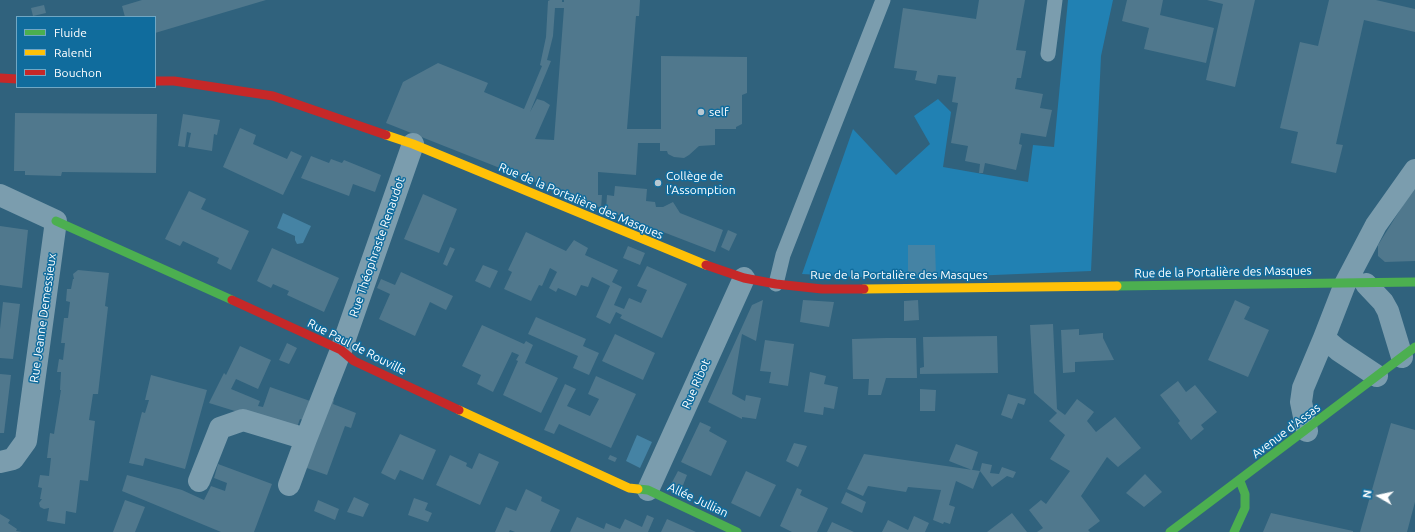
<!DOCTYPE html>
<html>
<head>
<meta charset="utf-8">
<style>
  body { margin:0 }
  #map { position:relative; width:1415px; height:532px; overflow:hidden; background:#30627d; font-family:Ubuntu,sans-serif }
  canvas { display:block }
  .legend { position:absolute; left:16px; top:16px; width:140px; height:72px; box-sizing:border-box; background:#106c9d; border:1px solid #70a7c4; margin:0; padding:5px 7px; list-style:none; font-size:12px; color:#fff }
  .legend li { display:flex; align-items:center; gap:8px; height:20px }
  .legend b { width:20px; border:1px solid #70a7c4 }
  .north { position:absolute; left:1359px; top:476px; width:40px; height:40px; -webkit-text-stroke:3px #106c9d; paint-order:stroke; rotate:279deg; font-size:11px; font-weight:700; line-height:16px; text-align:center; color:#fff }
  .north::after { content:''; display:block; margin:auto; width:14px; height:18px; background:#fff; clip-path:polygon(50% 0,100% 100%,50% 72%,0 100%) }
</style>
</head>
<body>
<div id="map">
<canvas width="1415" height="532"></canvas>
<ul class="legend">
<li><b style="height:5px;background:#4caf50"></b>Fluide</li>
<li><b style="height:5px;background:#ffc107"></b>Ralenti</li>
<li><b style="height:5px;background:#c62828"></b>Bouchon</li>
</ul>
<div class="north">N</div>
</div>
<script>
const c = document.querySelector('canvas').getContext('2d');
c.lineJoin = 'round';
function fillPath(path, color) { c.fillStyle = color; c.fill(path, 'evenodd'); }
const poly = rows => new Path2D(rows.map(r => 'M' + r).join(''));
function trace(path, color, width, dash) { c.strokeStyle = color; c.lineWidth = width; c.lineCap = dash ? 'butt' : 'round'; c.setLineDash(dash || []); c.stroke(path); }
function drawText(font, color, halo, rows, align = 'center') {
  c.font = font + ' Ubuntu,sans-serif'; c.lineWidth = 3; c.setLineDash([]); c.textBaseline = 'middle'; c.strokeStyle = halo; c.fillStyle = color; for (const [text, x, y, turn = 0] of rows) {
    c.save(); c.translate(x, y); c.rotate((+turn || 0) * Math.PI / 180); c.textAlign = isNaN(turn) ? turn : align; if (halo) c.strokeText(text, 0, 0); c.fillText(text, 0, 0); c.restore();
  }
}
fillPath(poly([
  [1068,0,1113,0,1101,56,1091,271,897,279,802,274,853,129,896,175,930,144,914,116,938,99,951,112,943,167,1028,182,1033,145,1054,147]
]), '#2181b3');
fillPath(poly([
  [283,213,311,226,303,243,297,244,295,240,295,236,277,228],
  [908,245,935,245,936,275,908,275],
  [637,435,652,442,640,468,626,461]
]), '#4583a4');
fillPath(poly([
  [142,0,266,0,155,33,155,17,125,17,122,6],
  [550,0,562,0,562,2,564,2,564,0,640,0,639,16,636,16,627,129,661,129,661,56,747,57,747,93,742,95,742,124,736,127,736,129,715,129,715,145,699,146,689,155,684,158,674,157,668,154,667,151,660,151,660,143,638,143,636,175,598,172,598,195,602,195,601,208,386,123,403,82,438,63,488,83,484,92,524,109,542,66,540,65,546,37,548,1],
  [555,8,564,8,554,140,535,139,550,105,544,101,537,99,530,112,551,61,547,60,553,36],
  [979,0,1025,0,1016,50,1026,51,1021,78,1017,78,1015,89,1043,94,1040,108,1052,110,1046,137,1021,133,1019,144,1022,145,1016,170,985,163,983,173,979,173,980,164,965,161,968,146,951,143,958,103,952,102,956,77,938,75,936,84,915,80,917,71,894,68,903,8,976,19],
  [1127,0,1163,0,1160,15,1214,28,1206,63,1144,49,1149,28,1122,21],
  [1255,0,1235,87,1206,80,1223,4,1207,0],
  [1329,0,1376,0,1415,9,1415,32,1364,20,1336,144,1343,145,1336,173,1291,163,1298,132,1280,128,1300,42,1318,46],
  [44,5,46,13,33,16,31,8],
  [15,113,157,114,156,173,62,172,61,176,25,175,25,171,14,171],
  [183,114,220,120,217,135,214,134,212,151,188,147,191,133,187,132,185,147,178,146],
  [240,128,256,135,253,144,287,159,291,151,302,156,283,195,223,167],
  [311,156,329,163,331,159,342,163,344,160,381,175,375,192,353,184,349,196,301,178],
  [615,186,647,189,646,201,655,202,656,207,663,207,673,202,680,213,723,230,715,252,606,210,607,195,614,196],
  [1415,186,1415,261,1385,262,1378,256,1378,245],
  [189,191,206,199,201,209,249,231,231,270,217,263,219,258,183,241,180,246,165,239],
  [423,194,457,209,439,253,404,239],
  [0,226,28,230,22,288,0,285],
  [728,230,737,234,729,251,721,247],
  [526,232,566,251,574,240,588,248,585,255,618,270,612,282,622,287,614,305,624,309,629,298,641,303,647,290,637,286,647,266,687,284,662,338,620,318,622,315,616,312,610,324,596,317,610,286,592,277,588,287,581,285,576,296,558,288,556,292,549,288,557,272,550,268,542,286,539,285,531,301,504,289,512,272,508,270],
  [628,246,645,253,640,265,623,258],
  [450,247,455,249,447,266,443,264],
  [272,248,339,278,324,312,287,295,289,291,273,284,271,288,257,281],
  [483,265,498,271,490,288,475,281],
  [78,270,109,273,105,306,108,307,98,394,93,394,89,420,95,421,88,481,80,480,76,513,66,511,65,524,47,521,49,508,44,509,40,507,39,503,42,499,40,499,42,488,38,487,40,475,49,476,51,458,47,458,50,433,54,434,61,390,60,390,61,372,57,372,59,359,63,360,65,343,61,343,64,318,68,318,70,302,66,301,67,289,71,289,73,279,74,279,73,274],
  [401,272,453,296,446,310,430,302,415,336,379,319,390,294,377,288,381,279,395,285],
  [763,300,756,341,742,334,732,394,745,401,746,395,761,398,756,419,742,417,742,419,708,402,752,305],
  [803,300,834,302,829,327,800,322],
  [918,300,919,320,904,321,904,301],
  [1235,300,1250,307,1244,319,1269,330,1248,377,1208,360],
  [3,302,20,304,13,359,0,358,0,329],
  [536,317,586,339,583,346,599,353,589,375,573,368,578,356,528,334],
  [1053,324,1057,409,1065,415,1077,399,1094,412,1087,421,1096,432,1115,417,1141,448,1118,467,1107,457,1081,496,1100,521,1088,530,1090,532,1037,532,1043,528,1029,510,1041,500,1046,504,1070,471,1050,459,1065,435,1049,421,1057,413,1034,393,1030,325],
  [482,325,524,344,526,341,533,345,525,363,558,378,541,413,503,395,518,361,516,360,519,355,512,352,493,392,477,384,481,375,462,366],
  [1079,329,1079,335,1103,333,1103,338,1114,360,1075,362,1075,372,1063,373,1061,330],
  [615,334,655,353,643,380,602,361],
  [997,336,998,373,920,374,920,368,924,367,923,337],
  [886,338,916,338,917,378,886,378,881,395,868,395,869,379,853,379,852,339],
  [765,340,794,344,788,386,769,383,771,372,760,371],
  [287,343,297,348,289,364,279,360],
  [240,346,271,360,258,389,236,379,231,389,260,401,258,406,263,407,270,387,313,402,306,421,300,419,296,430,209,403,224,373,226,375],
  [810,372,826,376,824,384,838,387,834,409,824,407,823,415,804,412],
  [0,374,11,375,4,433,0,433],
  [151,375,207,390,185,469,145,458,143,466,129,463,142,412,145,413,149,400,145,400],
  [596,376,636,394,611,448,559,424,554,434,544,430,565,384,576,389,567,406,590,416,599,399,588,394],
  [1178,381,1186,392,1195,385,1217,412,1201,425,1204,429,1191,440,1178,423,1180,421,1160,395],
  [920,389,936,390,935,411,920,411],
  [1008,394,1026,399,1024,405,1018,403,1012,419,1001,415],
  [329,397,334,400,333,404,356,413,351,428,345,426,327,475,304,467],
  [700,422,711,427,709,431,727,441,711,476,681,462],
  [1391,423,1415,430,1415,502,1407,532,1360,532],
  [400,434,436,450,423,480,400,470,395,480,381,473],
  [794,443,807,446,798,467,786,461],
  [956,444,978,452,972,470,949,461],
  [479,453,499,462,480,505,436,485,450,455,467,463,466,466,472,469],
  [864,454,980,471,982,463,992,465,990,473,999,474,1002,467,1016,472,1013,478,1007,476,992,487,980,471,973,489,956,481,949,505,955,507,950,524,944,522,943,524,933,520,941,490,908,487,906,492,868,486,863,496,847,489],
  [610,455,617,458,615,462,608,459],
  [218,464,272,484,254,532,221,532,122,491,127,475,182,490,204,500,211,486,225,491,227,483,214,478],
  [678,471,687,475,680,493,669,488],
  [746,471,776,485,760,517,731,503],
  [1145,474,1162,492,1144,507,1126,493],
  [797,488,802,490,800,495,828,508,817,532,792,532,780,526],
  [526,489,542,497,541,501,560,510,550,532,515,532,510,530,509,532,495,532,506,507,516,511],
  [846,492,866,502,862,513,841,503],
  [354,497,369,504,363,517,347,512],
  [414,498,428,503,425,510,432,513,428,522,408,515],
  [125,500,145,507,135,532,113,532],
  [318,500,339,509,335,520,314,511],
  [1012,513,1027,532,987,532],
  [1271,513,1353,531,1353,532,1263,532],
  [0,514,10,520,8,523,17,529,16,531,22,532,0,532],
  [647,515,654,518,648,532,570,532,577,517,604,529,606,523,620,529,625,519,642,527],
  [914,516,929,523,925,532,882,532,888,520,908,530],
  [667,519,685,527,696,532,661,532],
  [832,522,854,532,827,532]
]), '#50788d');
trace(poly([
  [1048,54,1055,0],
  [776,284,783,255,883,0]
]), '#7b9dae', 15);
trace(poly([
  [0,195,56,221,26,441,13,459,0,462],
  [1366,284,1383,302,1388,311,1402,357],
  [1377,376,1338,350,1324,338,1345,284,1376,225,1415,170],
  [1307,431,1301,402,1303,388,1324,338],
  [199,481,220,428,243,420,306,439,341,350,413,144],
  [289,485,306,439],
  [648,490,744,278]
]), '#7b9dae', 22);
trace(poly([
  [56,221,232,300],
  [1117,286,1415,282],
  [638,489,648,490,737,532],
  [1170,532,1415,347],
  [1234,532,1245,508,1245,494,1240,481]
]), '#4caf50', 9);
trace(poly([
  [386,135,413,144,706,265],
  [864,289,1117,286],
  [459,410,629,488,638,489]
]), '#ffc107', 9);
trace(poly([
  [0,78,17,79],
  [155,81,174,81,273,96,386,135],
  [706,265,744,278,776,284,822,289,864,289],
  [232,300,341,350,354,361,459,410]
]), '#c62828', 9);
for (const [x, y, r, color] of [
  [701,112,4,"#b7c8d2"],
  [658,183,4,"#b7c8d2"]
]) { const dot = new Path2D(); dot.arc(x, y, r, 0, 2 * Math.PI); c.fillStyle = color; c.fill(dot); trace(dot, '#106c9d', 1.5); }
drawText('12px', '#fff', '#106c9d', [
  ["self",709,112],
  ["Collège de",666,176],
  ["l'Assomption",666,190]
], 'left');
drawText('12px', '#fff', '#106c9d', [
  ["Rue de la Portalière des Masques",581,201,23],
  ["Rue Théophraste Renaudot",377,247,-71],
  ["Rue de la Portalière des Masques",1223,272,-1],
  ["Rue de la Portalière des Masques",899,275],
  ["Rue Jeanne Demessieux",43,318,-82],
  ["Rue Paul de Rouville",357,347,27],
  ["Rue Ribot",696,384,-66],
  ["Avenue d'Assas",1286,431,-37],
  ["Allée Jullian",698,500,25]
]);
</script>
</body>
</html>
